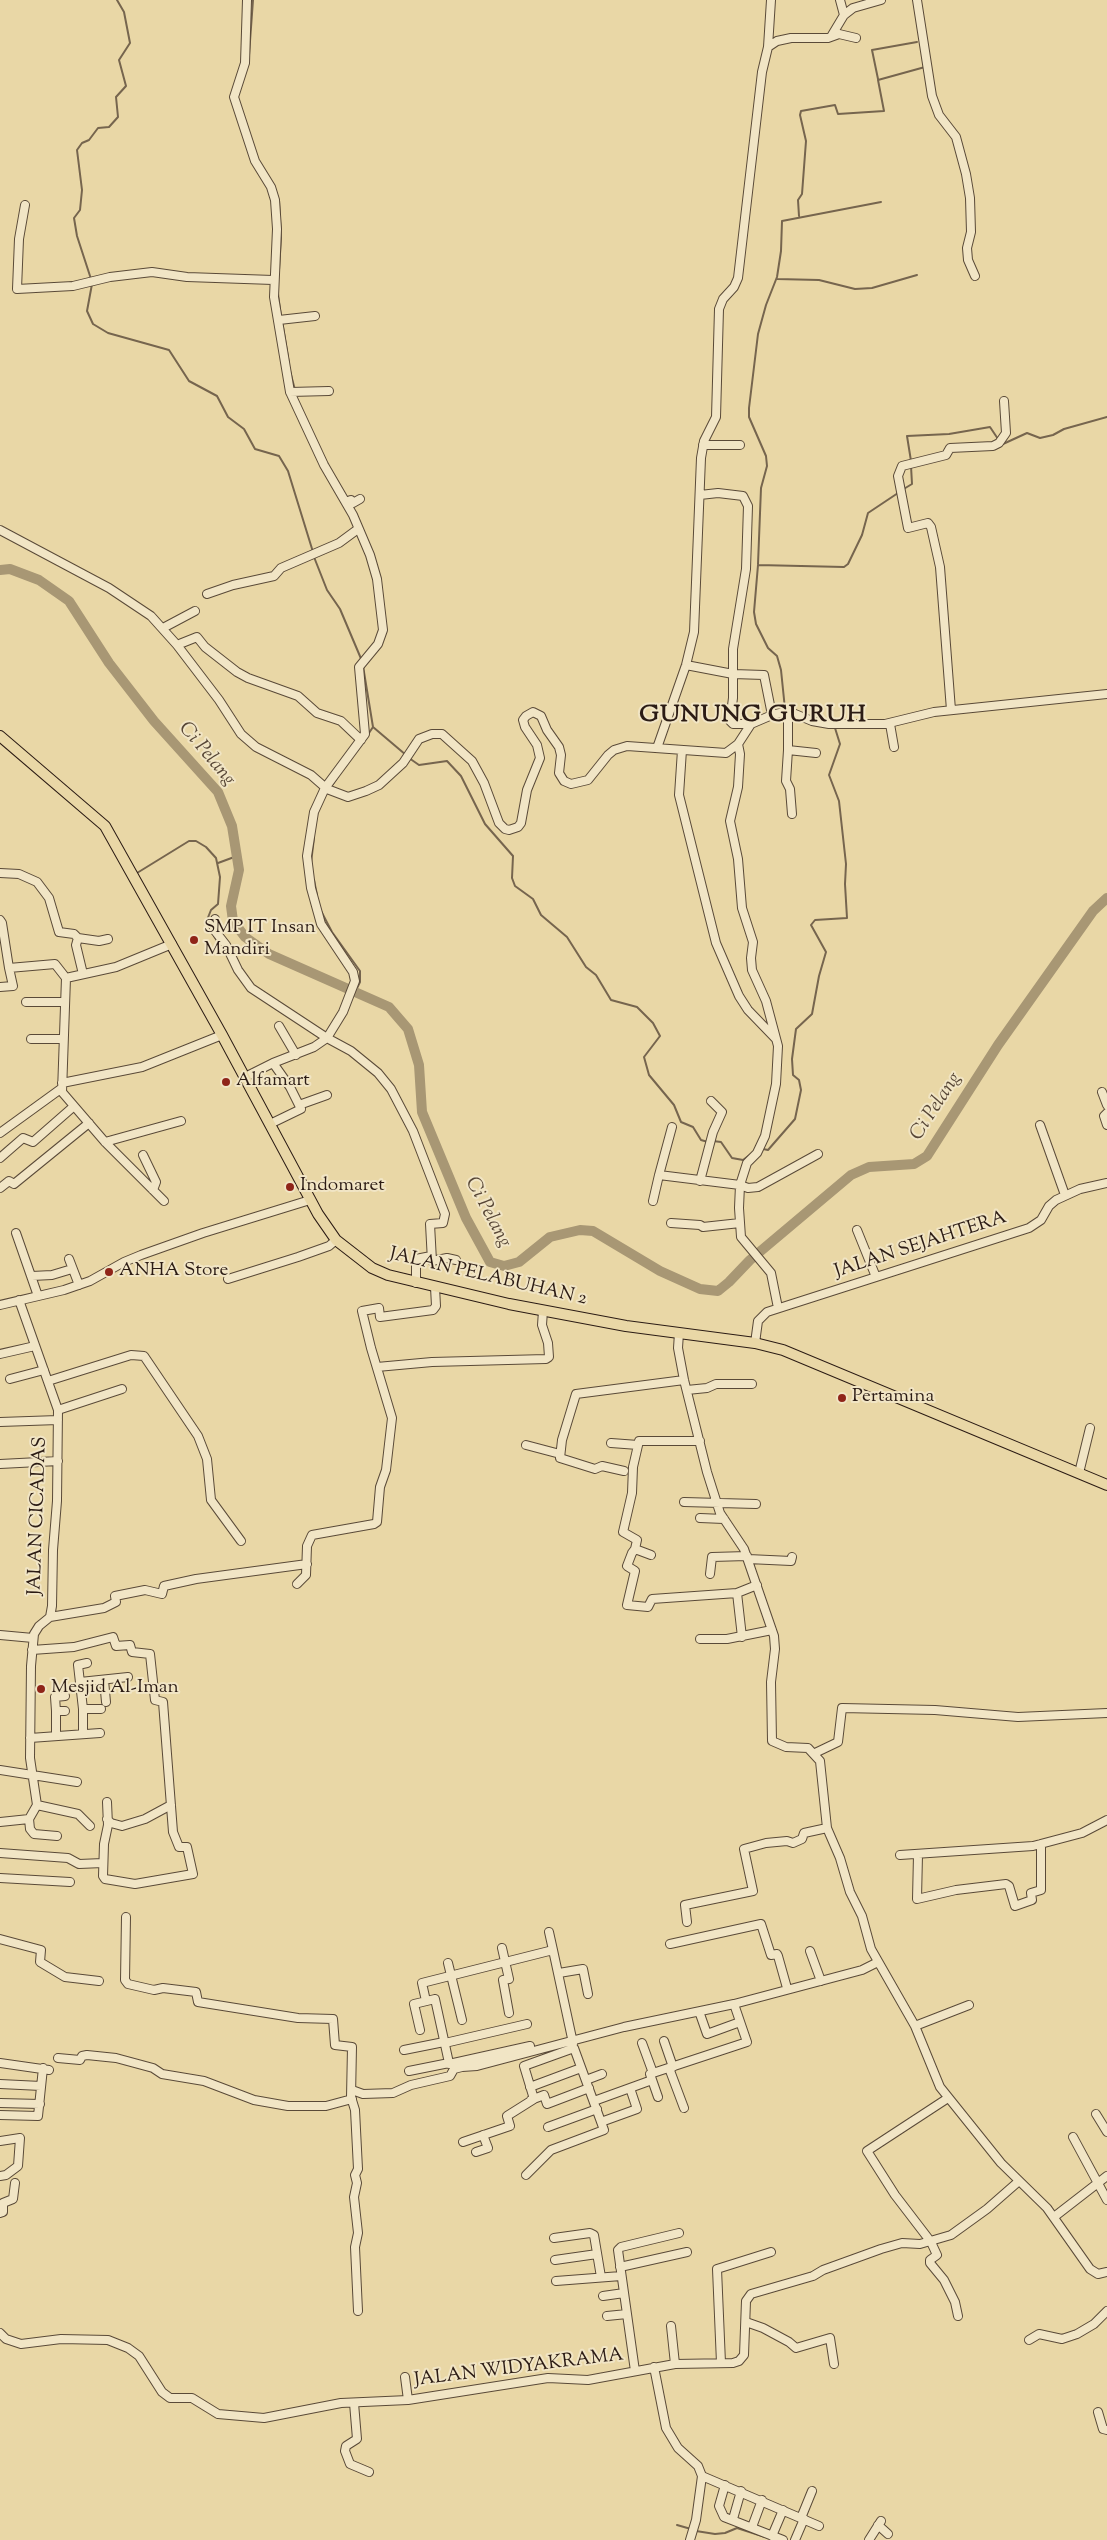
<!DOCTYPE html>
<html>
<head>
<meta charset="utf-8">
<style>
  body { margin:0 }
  canvas { display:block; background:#e9d7a6 }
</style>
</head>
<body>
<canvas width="1107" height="2540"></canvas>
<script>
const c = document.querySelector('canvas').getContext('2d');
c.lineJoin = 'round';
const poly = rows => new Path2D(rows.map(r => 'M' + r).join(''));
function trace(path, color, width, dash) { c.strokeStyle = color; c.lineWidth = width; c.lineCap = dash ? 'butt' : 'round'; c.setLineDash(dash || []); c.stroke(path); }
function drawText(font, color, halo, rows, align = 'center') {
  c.font = font + ' "Sorts Mill Goudy",serif'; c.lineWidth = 4; c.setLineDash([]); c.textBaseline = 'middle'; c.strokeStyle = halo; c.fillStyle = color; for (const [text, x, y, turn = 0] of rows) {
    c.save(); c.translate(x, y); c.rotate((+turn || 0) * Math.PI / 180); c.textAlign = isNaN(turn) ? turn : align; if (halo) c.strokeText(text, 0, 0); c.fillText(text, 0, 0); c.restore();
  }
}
trace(poly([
  [249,55,253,0],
  [878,79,872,50,917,42],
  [279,200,281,238,279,270],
  [799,216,798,200,802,194,806,141,800,115,801,111,835,105,838,114,884,111,878,80,925,67],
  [91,279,77,236,74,218,80,210,82,190,77,150,82,143,89,140,98,128,109,127,118,117,116,97,126,86,119,60,130,43,124,12,117,0],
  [777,279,819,280,855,289,872,288,917,275],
  [92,284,87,311,93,324,108,333,169,350,189,381,217,396,228,417,244,429,255,449,279,456,288,471,313,552],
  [278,294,281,317],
  [282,321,289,364],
  [290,371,295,390],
  [1001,442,1003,444,1027,433,1040,438,1053,435,1064,429,1107,417],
  [911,461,907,436,949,434,990,427,998,439],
  [902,490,912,484,911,466],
  [314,557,327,590,340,609,362,661],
  [758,564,761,488,767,466,766,456,749,417,749,408,758,334,766,305,777,277,781,251,782,221,881,202],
  [363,666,373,727,406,755],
  [785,709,781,670,777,656,768,648,756,624,754,612,758,565,844,567,848,564,862,535,868,513,898,493],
  [791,720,806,722],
  [367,736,373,727],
  [409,758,419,765,447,761,461,776,485,824,513,856,512,878,515,886,533,899,541,915,567,937,586,967,596,975,611,1000,637,1007,653,1023,660,1036,644,1057,649,1075,674,1105,681,1122,693,1127,701,1140,708,1142],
  [331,787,337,778],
  [218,863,237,856],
  [311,863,314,838],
  [137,873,189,841,196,841,206,847,216,858,220,877,218,904,211,910,207,920,212,932],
  [314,880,317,895],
  [320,909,332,932,360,971,360,982,355,992],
  [214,936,219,944],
  [713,1141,721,1142,732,1158,743,1160,755,1151],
  [763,1149,768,1150,795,1119,801,1090,799,1080,793,1075,792,1059,796,1029,812,1014,819,976,826,952,811,925,815,920,847,918,845,884,846,864,839,801,829,775,840,744,835,728],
  [677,2525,691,2529],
  [696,2531,715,2534,725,2533,737,2528,765,2537]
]), '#76654e', 2);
trace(poly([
  [0,570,10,569,39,580,69,601,109,663,154,721,218,792,232,826,239,870,231,906,233,921,245,937,269,954,389,1007,408,1029,419,1065,422,1112,466,1218,490,1262,504,1266,519,1262,550,1237,580,1230,593,1231,660,1271,700,1289,718,1291,729,1282,750,1260,851,1175,869,1167,914,1164,927,1156,998,1045,1093,911,1107,898]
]), '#a89774', 10);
const minor = poly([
  [840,0,844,15],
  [917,0,932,96,939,115,956,137,966,174,970,198,971,232,967,248,968,260,975,276],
  [832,35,844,15,853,8,881,0],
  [768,47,771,0],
  [25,205,19,239,17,289,73,286,110,277,152,272,187,277,273,280],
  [279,320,315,316],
  [290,392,329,391],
  [703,445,740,445],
  [700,495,718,493,743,496,748,506,746,569,733,649,733,698,730,721,733,724,751,724],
  [346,502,351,500,353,503,360,499],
  [0,530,109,588,151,616,177,645,219,700,241,734,256,747,311,775,327,789,348,797,366,791,379,785,403,763,419,739,432,734,442,734,472,761,484,783,499,823,505,829,509,830,518,827,521,823,527,790,540,758,537,745,525,727,523,720,526,716,533,712,541,716,547,730,559,747,561,755,559,773,564,781,571,784,588,780,608,755,614,750,627,746,726,753,738,744,751,724,772,715,788,711,812,721,829,724,885,724,934,712,1107,694],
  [207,594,233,585,274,576,281,568,339,543,358,529],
  [163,628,195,611],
  [177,645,197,637,205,647,237,672,248,678,298,696,317,713,341,721,361,740],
  [686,665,733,674,764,675,772,715],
  [951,710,940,567,931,527,928,523,908,528,898,476,902,466,946,455,950,448,993,446,999,443,1006,433,1004,401],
  [788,711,788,750,816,753],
  [890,724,894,747],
  [738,744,740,754,738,787,730,821,738,859,742,908,753,942,751,958,752,970,766,1001,778,1046,776,1084,765,1136,757,1153,747,1163,740,1185,748,1188,758,1187,818,1154],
  [657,748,686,665,694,632,701,458,704,441,716,417,719,309,723,299,734,287,738,278,762,72,768,47,777,41,791,38,828,38,839,34,856,38],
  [682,750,679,795,716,943,739,996,748,1010,776,1039],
  [788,750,786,781,790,789,792,814],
  [0,873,19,874,37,882,49,898,59,932,74,934,78,938],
  [215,919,213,925,215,931,226,945,238,970,251,988,327,1038,351,1051,378,1073,391,1089,413,1131,445,1214,443,1223,430,1224,432,1261,447,1258,456,1260],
  [0,920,2,923,9,968,55,964,66,978,116,967,172,944],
  [83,974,76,945,78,938,99,941,108,939],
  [66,978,62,1092,105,1142,164,1201],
  [0,987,13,986,9,968],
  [26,1002,63,1002],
  [279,1026,296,1055],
  [31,1039,62,1039],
  [245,1077,273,1063,314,1047,327,1038,343,1012,355,981,353,972,321,924,311,888,307,856,314,812,325,788,365,734,359,667,378,644,383,630,377,579,370,555,353,515,324,465,290,392,274,297,277,229,275,200,271,187,255,161,234,97,245,63,247,0],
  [62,1083,142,1067,222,1035],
  [1102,1092,1107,1105],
  [299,1105,327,1095],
  [1107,1113,1104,1116,1107,1125],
  [270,1124,301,1109,290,1087,273,1063],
  [1040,1125,1065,1195],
  [0,1133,62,1088],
  [105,1142,181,1121],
  [143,1155,156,1182,153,1190],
  [0,1158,23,1138,33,1142,73,1107],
  [659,1175,672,1127],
  [700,1181,713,1132,722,1112,711,1101],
  [0,1188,9,1181,14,1184,89,1123],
  [653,1201,659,1175,740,1185,739,1208,741,1237,771,1273,778,1308],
  [671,1223,700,1225,703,1227,740,1223],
  [857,1230,876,1277],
  [16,1233,38,1296],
  [69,1259,79,1285],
  [32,1276,52,1275,72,1269],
  [228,1279,298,1257,329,1246,336,1240],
  [416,1283,416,1259,431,1256],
  [0,1305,64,1290,90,1281,124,1262,141,1255,203,1233,310,1200],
  [679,1333,678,1348,684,1380,707,1472,720,1513,744,1549,774,1636,775,1649,771,1682,772,1741,786,1747,808,1748,820,1761,827,1828,840,1858,850,1892,862,1916,871,1949,915,2026,940,2087,1001,2163,1047,2208,1090,2269,1098,2274,1107,2272],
  [755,1343,758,1321,767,1312,1029,1228,1041,1220,1049,1206,1056,1200,1080,1189,1107,1183],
  [0,1354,35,1346],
  [377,1367,432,1362,546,1359,549,1357,548,1343,542,1325,543,1311],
  [10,1379,44,1370],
  [48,1381,131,1355,144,1356,198,1436,207,1459,211,1500,241,1541],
  [687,1390,707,1388,716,1384,752,1384],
  [58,1410,122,1389],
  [0,1422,58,1420],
  [611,1443,638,1445],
  [526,1445,560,1454],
  [0,1464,58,1461],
  [624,1471,602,1466,595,1469,560,1458,562,1440,576,1394,684,1380],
  [1079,1473,1090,1428],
  [684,1502,756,1504],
  [700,1518,724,1519],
  [635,1549,637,1540,623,1532,632,1493,633,1467,639,1441,700,1441],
  [651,1555,635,1549,632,1553,627,1566,635,1571,627,1605,648,1607,652,1599,737,1593,757,1585],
  [748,1559,791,1561,792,1557],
  [710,1574,712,1557,747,1556],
  [297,1584,306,1575,307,1546,312,1535,374,1524,377,1522,380,1487,386,1470,392,1418,371,1348,362,1311,379,1308,380,1317,433,1310,436,1306,435,1287],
  [737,1593,742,1637],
  [50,1617,104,1608,116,1602,115,1596,145,1590,162,1594,164,1586,196,1579,307,1564],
  [0,1635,33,1638],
  [700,1639,727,1639,772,1630],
  [32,1650,74,1647,113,1637,116,1646,130,1645,132,1652,150,1654,155,1700,163,1702,173,1832,179,1847,187,1847,193,1874,135,1884,105,1879,103,1876,104,1844,108,1825,107,1802],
  [104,1680,106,1702],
  [80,1682,128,1677],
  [83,1709,101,1709],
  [56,1711,55,1697,65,1696],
  [83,1734,83,1709,78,1665,87,1663],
  [56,1736,56,1711,65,1711],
  [30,1738,100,1733],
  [815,1753,838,1742,842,1708,935,1710,1018,1717,1107,1713],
  [0,1770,77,1782],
  [37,1805,78,1814,90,1826],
  [29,1819,30,1829,34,1834,57,1836],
  [107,1819,111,1823,122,1826,145,1819,171,1805],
  [0,1822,29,1819,37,1805,30,1758,31,1666,34,1634,39,1626,50,1617,52,1606,53,1550,57,1501,58,1410,19,1300],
  [0,1853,68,1858,79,1864,103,1863],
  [900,1855,1033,1846,1082,1833,1107,1820],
  [918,1855,917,1899,956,1890,1006,1884,1009,1886,1015,1906,1032,1900,1031,1893,1041,1890,1041,1844],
  [0,1878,70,1882],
  [126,1917,125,1980,128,1984,154,1990,163,1988,196,1992,198,2002,298,2018,333,2019,335,2045,352,2047,351,2097,355,2110,358,2169,355,2175,357,2183,354,2197,358,2233,355,2247,358,2311],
  [687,1922,685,1905,753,1891,744,1849,766,1843,787,1841,793,1843,802,1839,804,1833,827,1828],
  [549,1932,553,1950],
  [0,1939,41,1950,40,1962,65,1977,99,1981],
  [670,1944,761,1924,771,1955,777,1954,778,1956,787,1988],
  [502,1948,509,1979,503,1980,509,2013],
  [810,1951,821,1981],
  [448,1963,462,2020],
  [559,1973,583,1969,588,1994],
  [426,2001,422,1983,553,1950,573,2043],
  [700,2014,707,2034,740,2022],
  [915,2026,969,2005],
  [664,2041,673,2067],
  [445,2043,527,2024],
  [642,2043,653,2073],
  [404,2050,444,2042],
  [58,2058,80,2060,82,2056,87,2055,116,2058,153,2068,162,2074,204,2081,254,2100,288,2106,326,2106,352,2099],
  [0,2063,49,2070],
  [449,2063,449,2064,530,2046],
  [669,2068,684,2108],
  [409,2071,449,2063,435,1999,414,2004,420,2030],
  [586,2080,602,2074],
  [0,2084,41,2086],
  [530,2087,581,2068],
  [352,2090,363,2094,393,2093,411,2085,450,2076,454,2069,462,2067,477,2066,624,2027,734,2004],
  [658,2097,650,2074,747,2042,734,2004,862,1970,878,1962],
  [948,2098,867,2151,895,2195,931,2242,937,2255,930,2260,930,2263,944,2280,955,2302,958,2316],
  [531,2100,544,2095,547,2104,589,2088],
  [594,2101,652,2080],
  [0,2103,40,2104],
  [1096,2114,1107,2132],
  [0,2115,38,2116,43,2068],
  [601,2122,637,2109,630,2088],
  [548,2127,597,2109],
  [1073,2137,1107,2200],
  [0,2141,20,2138,18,2166,6,2175,0,2176],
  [463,2142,510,2126,507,2116,534,2099,524,2066,574,2048,604,2130,551,2150,526,2175],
  [476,2152,488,2148,483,2135],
  [0,2213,3,2212,3,2203,13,2199,15,2183],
  [1054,2217,1107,2176],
  [554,2238,590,2233,594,2235,601,2277],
  [555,2260,597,2254],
  [620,2267,687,2252],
  [556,2281,621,2276],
  [603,2296,624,2293],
  [607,2316,627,2314],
  [746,2322,763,2328,789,2342,796,2348,830,2338,834,2364],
  [671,2326,675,2364],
  [0,2333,6,2339,21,2344,61,2339,108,2340,128,2348,139,2356,162,2392,170,2398,192,2398,218,2414,264,2418,341,2403,408,2400,548,2378,588,2380,675,2364,733,2363,739,2361,744,2355,746,2301,751,2294,813,2276,823,2270,881,2249,902,2243,920,2244,951,2235,987,2209,1019,2181],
  [1029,2340,1039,2334,1062,2339,1077,2334,1094,2324,1107,2311],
  [721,2363,717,2269,771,2252],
  [654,2367,666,2428,678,2448,698,2466,702,2476,696,2520,690,2540],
  [635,2371,618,2250,621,2247,679,2233],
  [405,2377,408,2400],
  [354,2403,357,2439,346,2446,345,2451,350,2464,369,2472],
  [1098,2412,1103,2429,1107,2430],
  [702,2476,819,2526],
  [725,2485,719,2506,724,2517,783,2540],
  [801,2518,812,2491],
  [733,2519,741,2491],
  [878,2525,888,2534],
  [752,2527,762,2500],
  [772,2536,783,2510],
  [795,2540,804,2519],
  [869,2540,881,2521]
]);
const major = poly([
  [0,736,105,826,222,1035,318,1214,336,1240,372,1268,388,1275,509,1304,626,1326,755,1343,783,1350,1107,1485]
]);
trace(minor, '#5a4a38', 10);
trace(major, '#2b1b14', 12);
trace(minor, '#f1e5c5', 8);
trace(major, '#e9d7a6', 10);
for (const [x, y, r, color] of [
  [194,940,5,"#8f2418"],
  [226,1082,5,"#8f2418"],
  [290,1187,5,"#8f2418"],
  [109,1272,5,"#8f2418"],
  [842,1398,5,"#8f2418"],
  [41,1689,5,"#8f2418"]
]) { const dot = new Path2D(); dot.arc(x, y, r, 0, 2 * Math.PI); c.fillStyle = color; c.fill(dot); trace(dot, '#f1e5c5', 2); }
drawText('19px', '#2b1b14', '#f1e5c5', [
  ["SMP IT Insan",204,929],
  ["Mandiri",204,951],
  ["Alfamart",236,1082],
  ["Indomaret",300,1187],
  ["ANHA Store",119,1272],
  ["Pertamina",852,1398],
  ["Mesjid Al-Iman",51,1689]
], 'left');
drawText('19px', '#2b1b14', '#f1e5c5', [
  ["JALAN SEJAHTERA",921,1246,-18],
  ["JALAN PELABUHAN 2",488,1278,13],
  ["JALAN CICADAS",39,1516,-88],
  ["JALAN WIDYAKRAMA",519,2369,-7]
]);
drawText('italic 20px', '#574636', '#f1e5c5', [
  ["Ci Pelang",206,755,50],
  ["Ci Pelang",937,1107,-57],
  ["Ci Pelang",487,1213,62]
]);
c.letterSpacing = '1px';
drawText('bold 24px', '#2b1b14', '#f1e5c5', [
  ["GUNUNG GURUH",753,717]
]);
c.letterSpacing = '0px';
</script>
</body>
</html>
